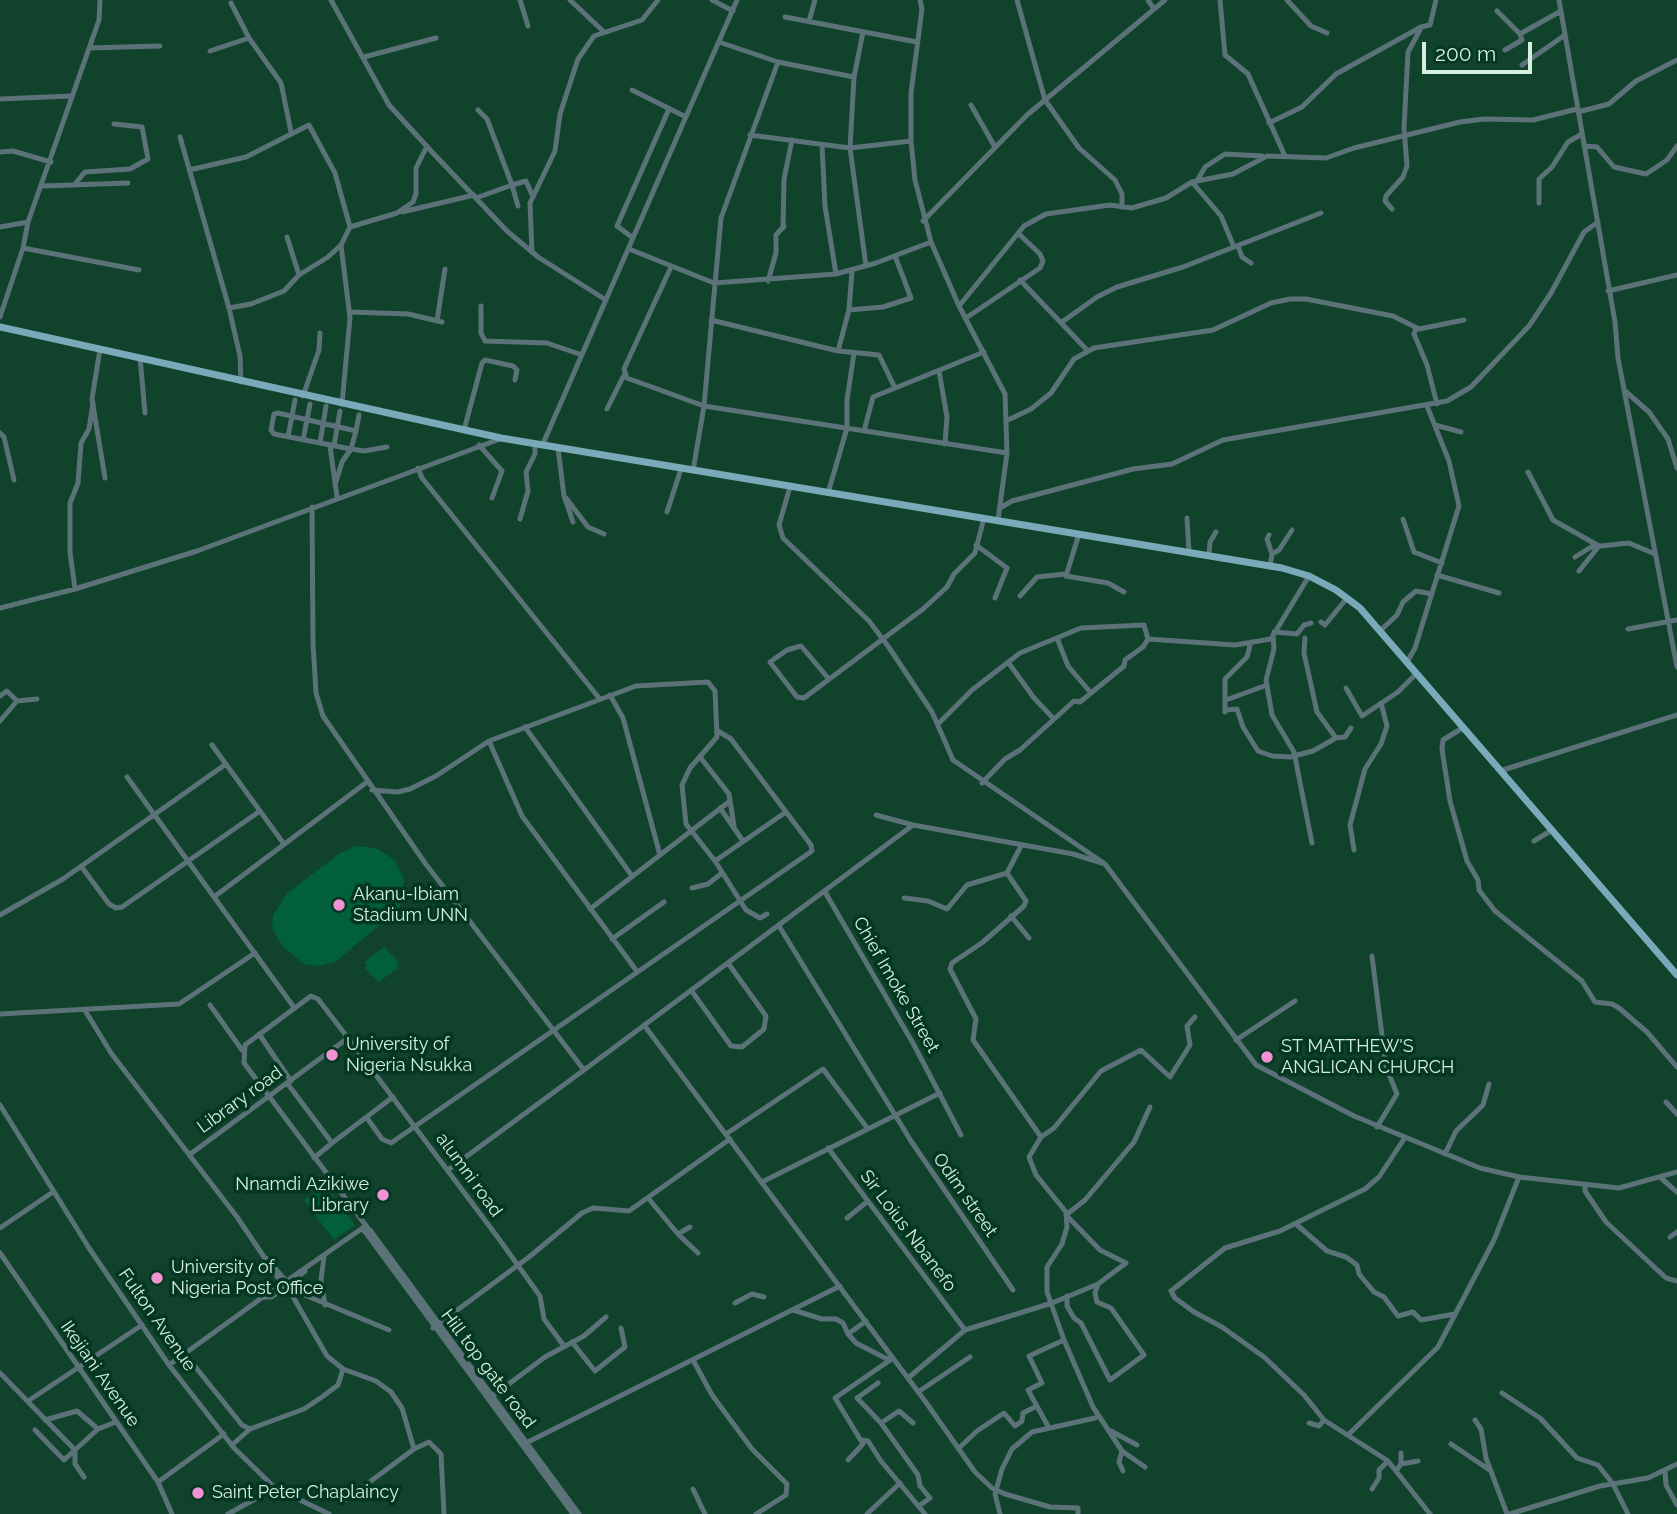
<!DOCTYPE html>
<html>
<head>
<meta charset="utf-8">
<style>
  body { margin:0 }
  #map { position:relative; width:1677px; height:1514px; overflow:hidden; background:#11422b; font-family:Raleway,sans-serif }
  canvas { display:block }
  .scale { position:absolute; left:1422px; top:42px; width:110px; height:32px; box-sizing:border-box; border:4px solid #d5eedf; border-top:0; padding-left:9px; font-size:21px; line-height:24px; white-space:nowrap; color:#d5eedf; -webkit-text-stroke:5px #033721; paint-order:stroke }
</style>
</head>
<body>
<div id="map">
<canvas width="1677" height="1514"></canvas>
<div class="scale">200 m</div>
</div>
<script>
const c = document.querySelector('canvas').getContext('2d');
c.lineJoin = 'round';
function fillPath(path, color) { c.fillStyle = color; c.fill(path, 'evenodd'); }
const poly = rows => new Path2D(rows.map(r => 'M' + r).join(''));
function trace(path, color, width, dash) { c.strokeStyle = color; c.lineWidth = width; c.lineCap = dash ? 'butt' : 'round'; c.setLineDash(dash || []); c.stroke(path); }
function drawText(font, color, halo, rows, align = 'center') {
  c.font = font + ' Raleway,sans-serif'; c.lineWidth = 7; c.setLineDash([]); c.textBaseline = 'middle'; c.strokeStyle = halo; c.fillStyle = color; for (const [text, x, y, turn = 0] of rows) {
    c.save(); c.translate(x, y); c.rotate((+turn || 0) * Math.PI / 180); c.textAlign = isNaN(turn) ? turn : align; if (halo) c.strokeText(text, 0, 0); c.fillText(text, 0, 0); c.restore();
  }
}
fillPath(poly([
  [356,846,376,848,395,860,404,880,404,898,399,909,335,962,318,966,304,964,283,947,272,928,273,915,287,893,340,853],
  [384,947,398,961,396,963,399,967,379,982,364,968,367,965,364,962],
  [325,1184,355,1225,334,1240,304,1200]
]), '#015f3c');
trace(poly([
  [331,0,389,105,432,152,507,231,538,257,606,300],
  [520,0,528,26],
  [570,0,604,32],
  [712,0,733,11],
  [920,0,922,9,911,93,911,141,915,180,931,242,959,306,1005,394,1007,453,998,520],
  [1017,0,1045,100,1079,148,1115,180,1122,194,1122,207],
  [1148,0,1154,9],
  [1220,0,1225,55,1248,74,1285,156],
  [1287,0,1311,26,1327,33],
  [1559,0,1615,322,1618,358,1677,667],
  [231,3,249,38,281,83,291,132],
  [1497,11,1520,34,1561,11],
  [785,17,917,42],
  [809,21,815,0],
  [863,32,854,77,850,148,866,266],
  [719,42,778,62,854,77],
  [89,48,160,46],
  [1505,50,1522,40,1520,34],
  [210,51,249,38],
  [364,57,436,38],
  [1522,65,1565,35],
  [632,90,686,117],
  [0,99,71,96],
  [971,105,995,147],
  [1578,112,1609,104,1636,81,1677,60],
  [1269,123,1302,107,1336,74,1421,27,1430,25,1436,0],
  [750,135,850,148,911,141],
  [180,137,229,308,240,356,241,382],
  [822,145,825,206,836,274],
  [1584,146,1597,147,1614,167,1646,174,1667,160,1677,146],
  [0,152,13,151,51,162],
  [189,170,246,157,309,125,335,173,350,227,341,245],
  [1197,181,1205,167,1225,154,1262,156],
  [74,185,85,172,130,169,148,159,142,127,114,124],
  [43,186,128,183],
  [476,198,512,185,487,119,478,110],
  [1539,203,1539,179,1552,167,1568,142,1582,134],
  [518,206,512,185,526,181,533,197],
  [1392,209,1385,201,1386,196,1403,177,1407,166,1404,128,1408,52,1420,30],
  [402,212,474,195],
  [923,221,1027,115,1165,0],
  [0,227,28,222],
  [350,227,397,213,413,202,416,194,416,168,427,146],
  [783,228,784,179,792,140],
  [287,237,299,275],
  [633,238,617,226,669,109],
  [1238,246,1242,257,1251,263],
  [1234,247,1321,213],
  [23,248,139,270],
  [629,249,714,283,836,274,876,263,931,242],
  [532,252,530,203,555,151,560,114,578,59,594,36,642,20,658,0],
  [671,267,624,369,627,378,704,406,1007,453],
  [1020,280,1088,351],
  [768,281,776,253,776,235,784,226],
  [1608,291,1677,275],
  [481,306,481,333,485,341,547,343,582,355],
  [959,306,1024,226,1046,214,1110,205,1132,208,1166,198,1192,182,1233,174,1267,156,1326,158,1354,148,1460,122,1484,119,1533,120,1577,109],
  [229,308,251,304,284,291,299,275,328,257,341,245,350,318,342,404],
  [849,310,883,307,911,298,895,256],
  [350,312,408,314,442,322],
  [0,317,23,248,28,222,99,20,100,0],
  [966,318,1040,268,1043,261,1040,254,1019,234],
  [711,320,838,351,849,310,852,271],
  [437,321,445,269],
  [1062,322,1097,297,1117,287,1183,267,1234,247,1221,216,1192,182],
  [1416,328,1414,334,1427,365,1437,404],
  [100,349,92,399,105,478],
  [839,351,879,355,895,388],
  [140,357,145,413],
  [939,371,947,417,945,444],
  [1624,390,1649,412,1668,439,1677,468],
  [303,396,319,350,320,333],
  [607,409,624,375],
  [278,413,356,431,351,449,274,434,271,430,274,414,278,413],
  [1008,420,1031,409,1051,393,1074,359,1094,348,1213,330,1271,303,1290,299,1306,299,1393,316,1419,329,1464,320],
  [1435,425,1461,432],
  [464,430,482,363,485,360,513,366,517,370,515,380],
  [356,431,359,415],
  [864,431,873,397,984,352],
  [0,433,4,437,14,480],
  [288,437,295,400],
  [303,440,310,404],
  [320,443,326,406],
  [479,445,502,471,492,498],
  [330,446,337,497],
  [334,446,340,411],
  [542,446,737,0],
  [558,448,564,496,573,522],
  [418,468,422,478,599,698],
  [693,471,704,406,721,218,778,62],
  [1528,472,1553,520,1599,546],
  [335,485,342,462,351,449,364,451,387,447],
  [790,487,779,525,783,538,869,621,888,646,932,712,953,760,1105,864,1256,1065,1354,1116,1480,1168,1519,1177,1619,1188,1677,1172],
  [828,493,847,428,847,400,854,353],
  [566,498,588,527,604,534],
  [312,507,313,643,316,693,323,716,425,863,584,1070,913,825,1073,854,1105,864],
  [1000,508,1012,501,1133,469,1172,464,1223,440,1447,401,1471,387,1529,326,1551,293,1584,232,1598,222],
  [667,512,681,469],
  [1187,518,1189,552],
  [520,519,528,491,526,472,535,454,535,444],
  [1403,519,1414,552,1442,563],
  [1079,534,1066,576,1108,583,1124,592],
  [1269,535,1267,539,1272,554],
  [976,545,1007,568,995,598],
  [1209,555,1210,542,1216,532],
  [1575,557,1591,547,1629,543,1655,554],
  [1270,566,1272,554,1279,550,1292,530],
  [1579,571,1599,546],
  [1437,575,1499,593],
  [75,589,70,552,70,503,78,483,81,443,89,429,93,403],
  [1020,596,1037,577,1065,574],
  [0,608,75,589,197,551,500,439],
  [1321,622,1325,625,1347,598],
  [1628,629,1677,620],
  [1380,631,1397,615,1403,602,1416,591,1432,594],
  [1274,632,1297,634,1304,625,1311,623],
  [1273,635,1274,649,1266,680,1272,715,1294,752,1312,843],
  [1057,638,1068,666,1091,693],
  [1305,638,1304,653,1317,712,1336,738],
  [1148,639,1235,645,1271,639,1309,576],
  [1008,662,1034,698,1053,718],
  [1407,662,1415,648,1459,506,1449,461,1427,406],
  [828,678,801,646,787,650,770,662,797,697,804,698,923,609,947,587,954,574,975,553,984,518],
  [1346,688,1362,716,1398,692,1417,673],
  [610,695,623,718,660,855],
  [0,696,7,691,17,701],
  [1226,700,1267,685],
  [1226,710,1237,709,1243,727,1258,751,1272,756,1290,757,1313,751,1336,738,1345,737,1351,728],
  [1225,712,1225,679,1247,657,1251,642],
  [0,721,17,701,37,699],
  [938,724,972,690,1020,653,1081,628,1144,625,1148,639,1143,647,1125,660,1124,666,1080,702,1074,701,1020,750,1005,759,982,783],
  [525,727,632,876],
  [1464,727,1443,740,1442,749,1450,801,1467,861,1478,880,1479,890,1495,911,1582,981,1595,1002,1612,1004,1619,1008,1647,1032,1677,1067],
  [489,741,522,816,636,970],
  [212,745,284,844],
  [700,757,729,794,734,826],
  [1503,770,1677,715],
  [127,777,214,897],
  [372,790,398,792,410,789,436,776,489,741,636,686,708,682,715,691,717,737,690,768,682,785,686,824,715,861,746,910,760,918,767,914],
  [720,808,743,841],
  [876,815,913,825],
  [1534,841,1552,830],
  [1021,846,1007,873,1026,901,1024,906,983,942,952,963,950,969,976,1019,973,1040,1041,1137],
  [1354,850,1350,825,1365,769,1381,744,1387,726,1381,703],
  [715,861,786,812],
  [81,866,109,904,116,908,122,907,260,811],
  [692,888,708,884,722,873],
  [825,892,914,1045,961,1135],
  [904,898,928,901,947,909,967,885,1007,873],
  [590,909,730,801],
  [0,915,63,879,226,764],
  [1011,916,1029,938],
  [779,926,911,1141,1013,1290],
  [612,939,664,902],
  [1372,956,1386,1067,1397,1094,1377,1127],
  [691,990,731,1046,742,1047,764,1029,766,1016,728,963],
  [210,1005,242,1050],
  [293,1006,214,897,367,782],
  [86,1012,111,1053,237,1217,281,1282],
  [0,1014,179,1004,255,953],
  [644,1025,925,1401,975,1472,992,1488,1005,1494,1050,1507,1078,1508,1078,1514],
  [259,1034,291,1081],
  [1236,1040,1295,1001],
  [287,1083,332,1143,314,1158],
  [1666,1102,1677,1114],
  [0,1105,89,1248,169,1365,234,1448,275,1488,329,1514],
  [367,1118,382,1139,391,1143,812,851,811,845,731,739,718,731],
  [726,1134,823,1069,868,1129],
  [332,1143,393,1097],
  [828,1148,965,1330],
  [1445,1154,1456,1131,1483,1105,1489,1084],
  [189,1155,348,1038],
  [448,1170,584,1070],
  [1661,1178,1677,1192],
  [762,1182,940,1093],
  [1585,1185,1585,1191,1606,1222,1666,1278,1677,1281],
  [648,1198,678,1234],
  [847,1218,868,1201],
  [1296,1224,1327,1251,1346,1257,1357,1265,1359,1274,1374,1292,1384,1297,1398,1316,1413,1312,1421,1320,1455,1314],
  [367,1227,244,1063,245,1045,311,996,318,999,348,1038,499,1239,540,1296,544,1319,564,1346],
  [690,1227,678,1234,698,1253],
  [0,1228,53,1192],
  [370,1230,579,1514],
  [366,1233,573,1514],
  [1670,1237,1677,1232],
  [0,1253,158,1482,172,1514],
  [324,1257,321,1280,325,1305],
  [267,1259,285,1280],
  '280.5 1284a4.5 4.5 0 1 1 9 0a4.5 4.5 0 1 1-9 0Z',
  [288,1280,364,1227,370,1230,366,1233,363,1230],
  [290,1284,305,1271],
  [288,1288,327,1356,343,1369,376,1381,391,1392,402,1408,414,1449],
  [288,1288,389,1330],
  [1067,1296,1067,1306,1074,1318,1081,1323,1110,1380,1144,1355,1111,1308,1097,1302,1095,1293,1098,1284],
  [264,1297,271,1297,284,1289],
  [735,1303,752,1294,764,1297],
  [793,1310,822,1319,836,1319,843,1323,848,1334,866,1321],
  [433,1328,529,1257,582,1213,593,1208,629,1211,730,1139],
  [848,1334,856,1343,887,1359,893,1358],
  [572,1342,595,1371,625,1347,621,1328],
  [185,1354,242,1425,250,1429,304,1409,322,1397,338,1385,343,1369],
  [693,1360,712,1395,752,1449,787,1484,786,1495,756,1514],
  [169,1365,281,1284],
  [0,1373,75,1450,75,1464,84,1477],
  [908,1378,965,1330,1052,1303,1098,1284,1126,1263,1100,1250,1066,1215,1085,1200,1134,1142,1150,1107],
  [878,1383,857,1398,881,1423,918,1475,920,1486,930,1498,919,1506],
  [918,1392,970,1357],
  [1502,1393,1540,1418,1577,1458,1598,1465,1613,1484,1628,1514],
  [490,1398,545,1357,584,1336,606,1317],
  [28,1401,142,1325],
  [45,1420,77,1411,98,1429,116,1422],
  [1475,1420,1481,1429,1486,1458,1507,1514],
  [881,1423,899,1411,913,1423],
  [1309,1423,1319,1426,1324,1420],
  [1049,1428,1028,1390,1042,1383,1029,1356,1064,1340],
  [35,1430,64,1460,98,1429],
  [1109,1430,1137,1445],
  [1348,1435,1438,1347,1494,1240,1519,1177],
  [862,1440,868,1441,881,1461,925,1514],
  [1451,1444,1491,1471],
  [232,1445,250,1429],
  [522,1445,840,1286],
  [959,1448,977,1431,1004,1413,1015,1426,1022,1421,1023,1413,1037,1406],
  [1122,1451,1119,1462,1123,1471],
  [848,1460,863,1444,835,1398,893,1358],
  [1388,1461,1324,1420,1304,1395,1264,1357,1222,1327,1194,1312,1175,1298,1171,1291,1225,1248,1280,1231,1365,1189,1379,1177,1404,1139],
  [1401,1464,1418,1461],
  [1145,1467,1122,1451,1093,1407,1064,1340,1047,1292,1047,1267,1062,1244,1067,1227,1066,1212,1036,1175,1029,1157,1041,1137,1054,1128,1101,1071,1141,1050,1170,1077,1190,1045,1187,1026,1195,1017],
  [1396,1471,1430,1514],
  [1665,1471,1666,1485,1677,1505],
  [158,1482,224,1434],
  [693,1489,705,1514],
  [1372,1489,1379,1478,1379,1470,1388,1461,1396,1471,1401,1464,1401,1453],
  [344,1501,414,1449,429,1442,441,1454,444,1514],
  [228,1514,275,1488],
  [867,1514,900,1483],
  [1000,1514,995,1494,1002,1469,1012,1449,1032,1432,1095,1418],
  [1510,1514,1600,1486,1648,1478,1677,1464]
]), '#5b7279', 5);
trace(poly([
  [0,327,501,438,1282,568,1309,576,1336,590,1360,608,1677,975]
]), '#7aaab9', 7);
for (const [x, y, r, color] of [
  [339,905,7,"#f391d5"],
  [332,1055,7,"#f391d5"],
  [1267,1057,7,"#f391d5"],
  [383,1195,7,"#f391d5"],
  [157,1278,7,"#f391d5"],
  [198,1493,7,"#f391d5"]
]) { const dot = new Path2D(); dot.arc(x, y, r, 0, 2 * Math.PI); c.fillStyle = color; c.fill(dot); trace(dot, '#033721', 2.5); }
drawText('18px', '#d5eedf', '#033721', [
  ["Akanu-Ibiam",353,895],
  ["Stadium UNN",353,916],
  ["University of",346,1045],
  ["Nigeria Nsukka",346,1066],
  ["ST MATTHEW'S",1281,1047],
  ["ANGLICAN CHURCH",1281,1068],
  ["Nnamdi Azikiwe",369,1185,"right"],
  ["Library",369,1206,"right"],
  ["University of",171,1268],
  ["Nigeria Post Office",171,1289],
  ["Saint Peter Chaplaincy",212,1493]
], 'left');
drawText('18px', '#d5eedf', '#033721', [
  ["Chief Imoke Street",896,985,60],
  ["Library road",240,1100,-36],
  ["alumni road",469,1175,54],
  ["Odim street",965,1195,55],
  ["Sir Loius Nbanefo",908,1231,53],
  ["Fulton Avenue",157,1320,55],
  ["Hill top gate road",488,1369,53],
  ["Ikejiani Avenue",100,1374,55]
]);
</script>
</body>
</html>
